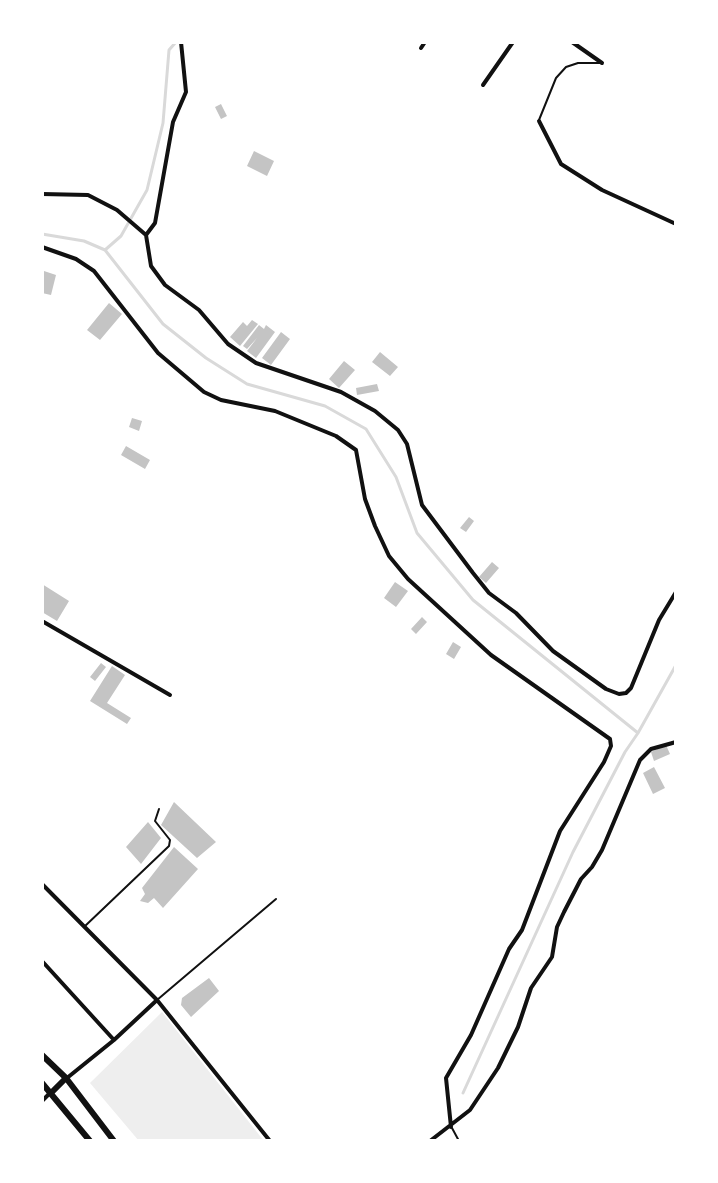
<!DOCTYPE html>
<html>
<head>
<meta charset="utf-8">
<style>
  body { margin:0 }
  #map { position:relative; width:718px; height:1183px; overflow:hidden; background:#fff; font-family:Spectral,serif }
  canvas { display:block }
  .frame { position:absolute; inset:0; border:44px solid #fff; pointer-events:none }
</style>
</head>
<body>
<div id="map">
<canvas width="718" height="1183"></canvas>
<div class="frame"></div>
</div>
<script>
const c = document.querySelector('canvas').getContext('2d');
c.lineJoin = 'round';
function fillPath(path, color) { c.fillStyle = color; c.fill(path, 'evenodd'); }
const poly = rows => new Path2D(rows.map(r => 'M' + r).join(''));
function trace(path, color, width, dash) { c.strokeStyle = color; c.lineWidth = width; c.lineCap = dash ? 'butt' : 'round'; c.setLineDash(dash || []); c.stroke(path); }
fillPath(poly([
  [162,1012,264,1141,139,1141,90,1083]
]), '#eee');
trace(poly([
  [42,234,84,241,105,250,163,324,206,358,247,384,325,406,366,429,396,477,417,533,473,600,638,733,676,665],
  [105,250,121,236,147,190,163,123,169,50,176,42],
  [463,1093,573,852,625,752,638,733]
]), '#d9d9d9', 3);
fillPath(poly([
  [221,104,227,116,221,119,215,107],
  [254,151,274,161,267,176,247,166],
  [44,271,56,275,51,295,42,293],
  [109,303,122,314,100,340,87,330],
  [252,320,258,324,240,346,230,337,243,322,247,326],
  [259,325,264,329,266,325,275,332,256,358,247,351,257,338,247,349,243,346],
  [281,332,290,339,271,365,262,358],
  [380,352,398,367,390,376,372,362],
  [344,361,355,370,339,388,329,379],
  [377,384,379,391,357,395,356,388],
  [132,418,142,421,139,431,129,427],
  [126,446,150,460,145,469,121,455],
  [469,517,474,521,466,532,460,528],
  [492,562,499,568,486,583,479,577],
  [395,582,408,591,396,607,384,598],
  [42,584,69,601,57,621,42,612],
  [422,617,427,622,416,634,411,629],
  [453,642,461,647,454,659,446,654],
  [101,663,106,667,95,681,90,677],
  [112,666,125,675,107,703,131,718,127,724,90,701],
  [666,745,670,754,654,761,651,752],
  [654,767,665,788,653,794,643,773],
  [174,802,216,842,197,858,161,825],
  [148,822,161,838,141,864,126,847],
  [174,847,198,869,163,908,154,898,148,903,140,901,145,894,142,888],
  [209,978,219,991,191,1017,181,1005,182,998]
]), '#c4c4c4');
trace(poly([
  [539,120,556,78,566,67,578,63,602,63],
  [84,927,169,846,170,840,155,821,159,809],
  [157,1000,276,899],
  [452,1128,459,1141]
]), '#111', 2);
trace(poly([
  [181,42,186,92,173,122,155,223,146,235,151,266,165,285,199,310,228,344,256,363,341,392,375,411,398,430,407,444,422,505,473,573,489,593,516,613,553,651,606,689,619,694,626,693,631,688,659,620,676,592],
  [572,42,602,63],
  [421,48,425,42],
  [483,85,513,42],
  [539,121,561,164,602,190,676,224],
  [42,194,88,195,117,210,146,235],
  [42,247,76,259,94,271,158,353,204,392,221,400,275,411,336,436,356,450,365,499,375,526,389,556,408,579,491,655,610,739,611,746,604,762,560,831,522,930,509,949,471,1035,446,1078,451,1127],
  [42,621,170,695],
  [42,884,157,1000,270,1141],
  [42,961,114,1040],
  [67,1078,114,1040,157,1000],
  [42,1101,50,1093],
  [430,1141,470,1110,498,1068,518,1027,531,988,552,957,557,927,564,912,581,879,592,867,602,850,640,760,651,749,676,742]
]), '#111', 4);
trace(poly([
  [42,1055,66,1078,114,1141],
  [42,1083,90,1141],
  [51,1093,66,1078]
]), '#111', 6);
</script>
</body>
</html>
